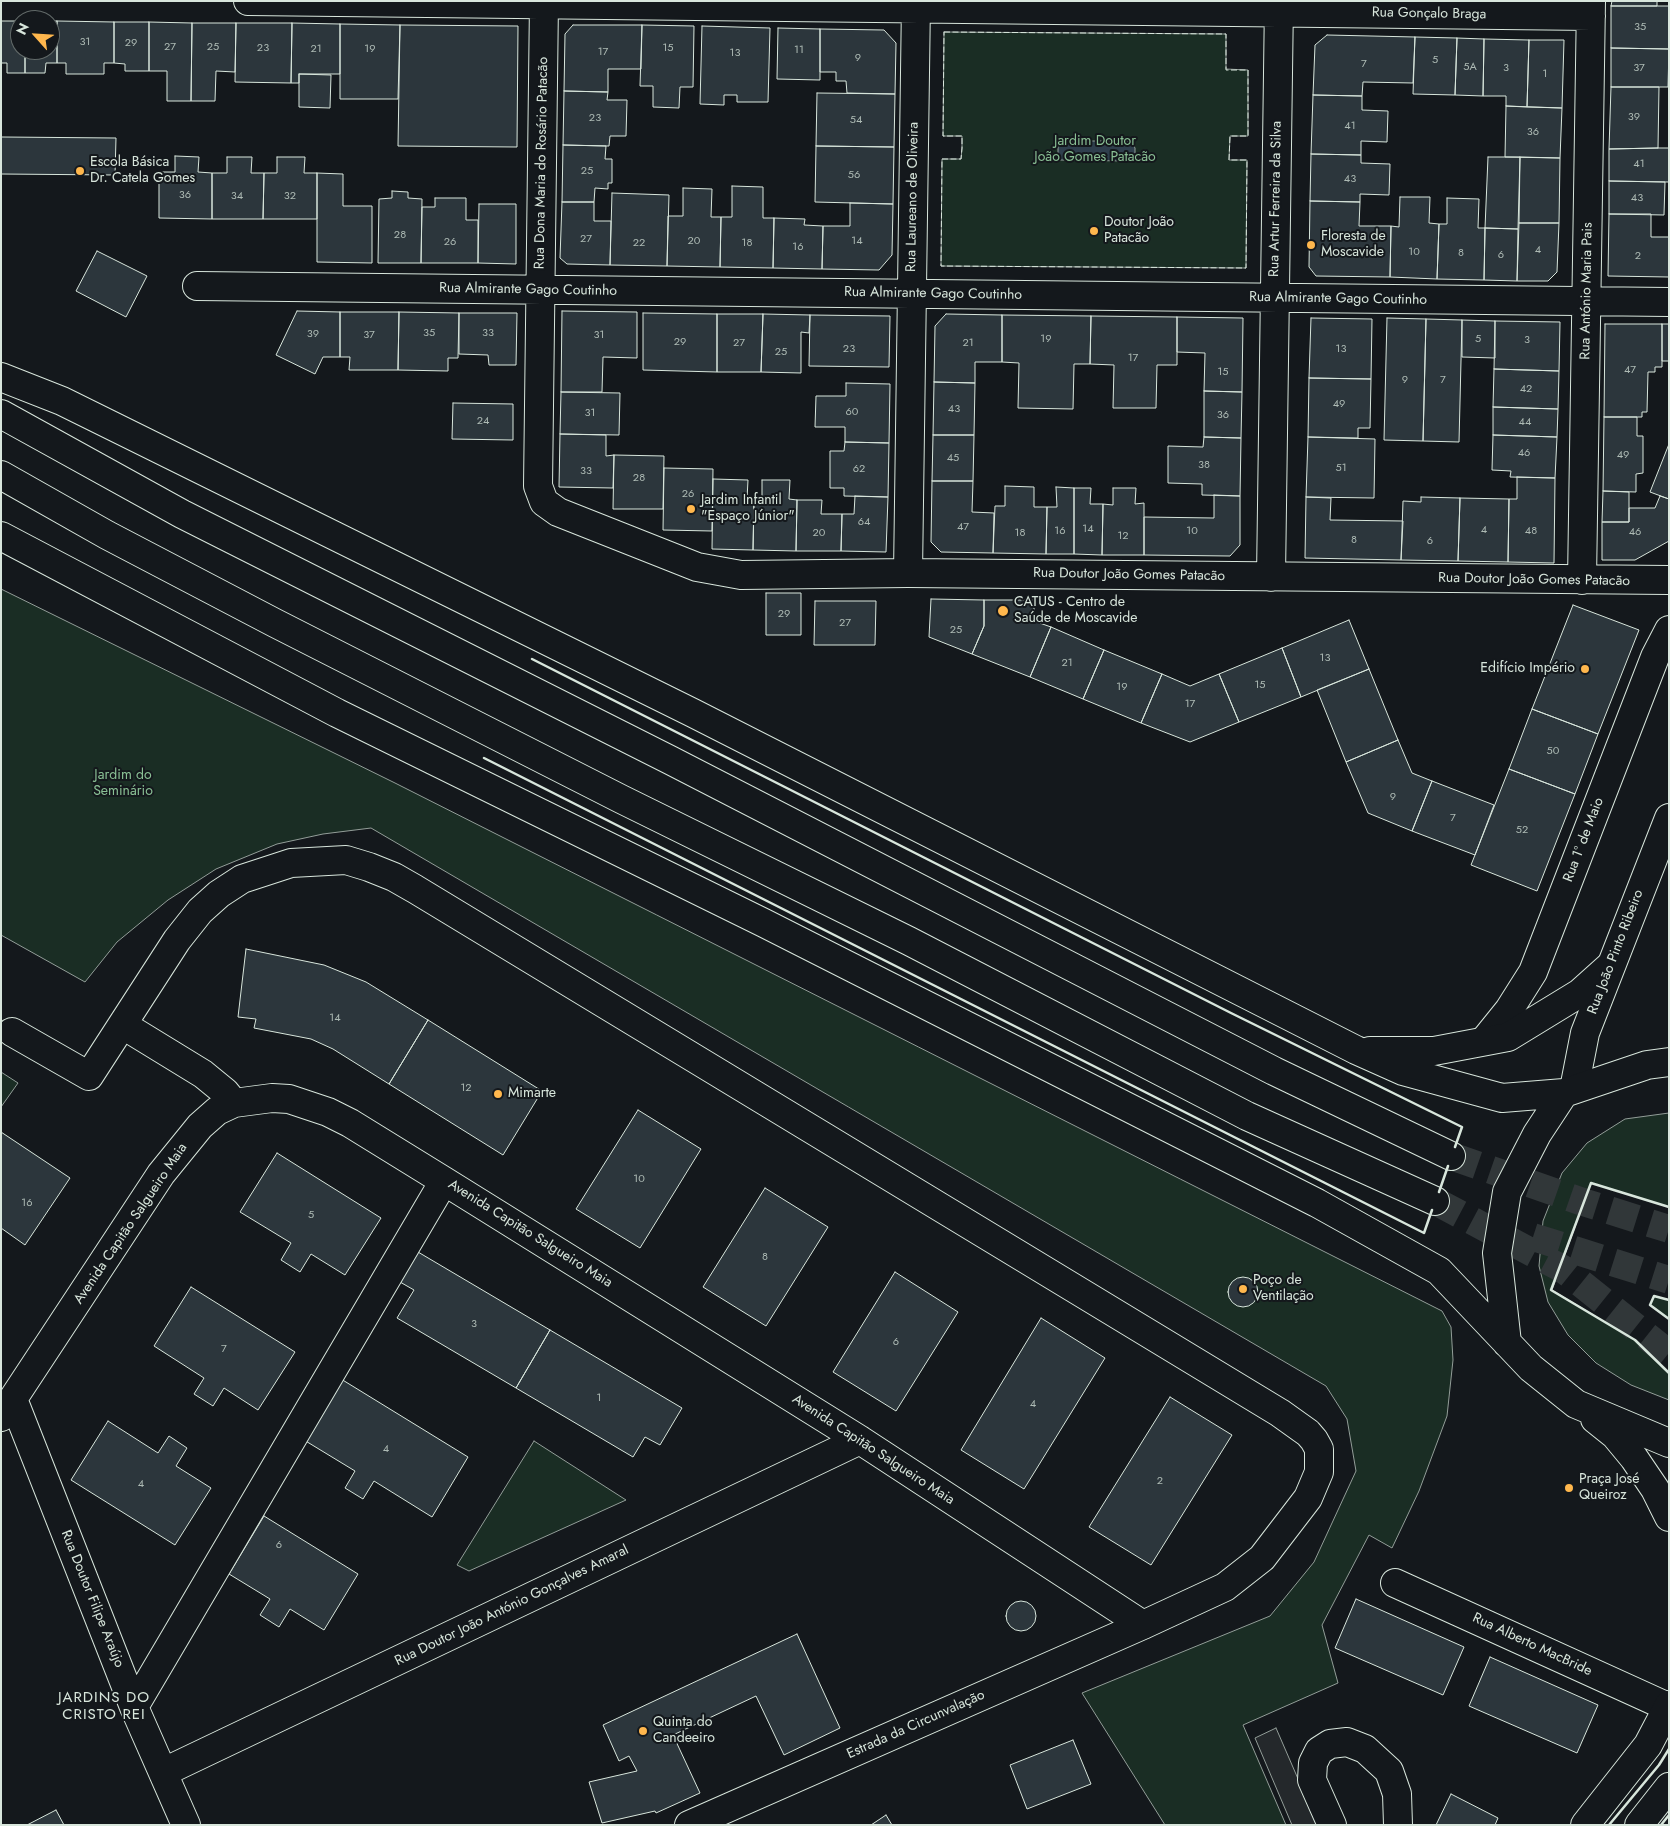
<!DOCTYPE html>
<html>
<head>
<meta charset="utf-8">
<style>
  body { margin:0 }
  #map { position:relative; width:1670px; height:1826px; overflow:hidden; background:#14181c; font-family:Jost,sans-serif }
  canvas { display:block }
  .frame { position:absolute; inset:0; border:2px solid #d8e6dc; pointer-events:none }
  .north { position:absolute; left:10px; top:10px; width:50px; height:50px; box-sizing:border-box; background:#14181c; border:1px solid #626a69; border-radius:50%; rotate:296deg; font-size:14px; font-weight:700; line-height:20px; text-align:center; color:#d8e6dc }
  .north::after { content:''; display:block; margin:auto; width:18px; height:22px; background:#ffb74d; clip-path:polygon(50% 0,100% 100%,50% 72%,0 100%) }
</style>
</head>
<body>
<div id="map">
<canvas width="1670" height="1826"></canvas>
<div class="frame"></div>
<div class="north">N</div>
</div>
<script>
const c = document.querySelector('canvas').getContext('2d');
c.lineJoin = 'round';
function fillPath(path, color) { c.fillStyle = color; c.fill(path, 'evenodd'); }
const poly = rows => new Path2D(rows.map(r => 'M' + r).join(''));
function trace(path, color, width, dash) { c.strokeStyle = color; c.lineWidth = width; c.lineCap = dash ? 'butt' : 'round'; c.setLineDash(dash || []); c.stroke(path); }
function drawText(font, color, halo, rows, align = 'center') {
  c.font = font + ' Jost,sans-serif'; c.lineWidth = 4; c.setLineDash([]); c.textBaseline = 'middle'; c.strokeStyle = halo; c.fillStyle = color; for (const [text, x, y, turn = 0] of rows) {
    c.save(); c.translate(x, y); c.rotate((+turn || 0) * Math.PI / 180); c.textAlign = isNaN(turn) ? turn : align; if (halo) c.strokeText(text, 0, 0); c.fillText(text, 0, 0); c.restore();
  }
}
const green = poly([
  [944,32,1226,34,1226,69,1248,70,1248,136,1230,136,1229,160,1247,160,1246,268,941,266,942,159,961,159,962,148,962,136,943,136,944,32],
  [1,589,395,783,1442,1311,1451,1327,1453,1360,1447,1416,1419,1491,1392,1548,1369,1535,1322,1625,1338,1683,1243,1725,1286,1825,1165,1825,1082,1693,1270,1616,1314,1562,1356,1471,1347,1419,1326,1386,371,828,323,834,277,844,216,869,168,900,117,942,85,982,1,935,1,589],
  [1,1072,18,1083,1,1107,1,1072],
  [1669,1113,1669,1207,1591,1183,1552,1290,1635,1340,1669,1373,1669,1400,1631,1385,1596,1363,1568,1335,1548,1302,1539,1266,1543,1221,1562,1173,1587,1143,1625,1119,1669,1113],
  [1654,1296,1669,1300,1669,1319,1650,1305,1654,1296],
  [534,1441,626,1500,469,1571,457,1565,534,1441]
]);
fillPath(green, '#1a2d24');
trace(green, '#939e99', 1);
const parking = poly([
  [1276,1728,1318,1825,1292,1825,1255,1738,1276,1728]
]);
fillPath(parking, '#24282b');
trace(parking, '#939e99', 1);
const water = poly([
  [1058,141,1126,141,1132,143,1135,148,1135,154,1132,159,1126,161,1058,160,1058,141]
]);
fillPath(water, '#2f3f4d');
trace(water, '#939e99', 1);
const building = poly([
  [1612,1,1657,1,1657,6,1611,6,1612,1],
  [1611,6,1669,6,1669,49,1611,48,1611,6],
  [1,21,20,21,20,50,25,50,25,73,7,73,7,63,1,63,1,21],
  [50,21,57,21,57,63,46,63,45,73,25,73,25,50,50,50,50,21],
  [57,21,114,22,114,63,104,63,104,74,66,74,66,63,57,63,57,21],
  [114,22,149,22,149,71,125,71,125,64,114,63,114,22],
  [149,22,192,23,191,101,167,101,167,71,149,71,149,22],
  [192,23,236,23,235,72,216,71,215,101,191,101,192,23],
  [236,23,292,23,291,83,235,82,236,23],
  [292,23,340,24,340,74,299,74,299,83,291,83,292,23],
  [340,24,400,25,398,99,340,99,340,24],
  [400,25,518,26,517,147,398,146,400,25],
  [573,25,642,25,641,69,608,69,608,92,564,91,565,34,573,25],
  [642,25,694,26,693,87,680,87,679,108,653,107,653,86,640,86,642,25],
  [702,26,770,28,768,102,737,102,737,95,724,95,724,105,700,104,702,26],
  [778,28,820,29,820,80,777,79,778,28],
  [820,29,884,30,896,43,895,94,847,93,846,81,836,81,836,72,820,72,820,29],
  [1327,35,1415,37,1413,83,1363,82,1362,96,1313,95,1315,45,1327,35],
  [1415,37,1457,38,1455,95,1413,94,1415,37],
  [1457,38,1484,39,1483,96,1455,95,1457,38],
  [1484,39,1529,40,1527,107,1506,106,1506,96,1483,96,1484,39],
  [1529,40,1564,40,1562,108,1527,107,1529,40],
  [1611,48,1669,49,1668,87,1611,87,1611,48],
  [299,74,331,75,330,108,299,107,299,74],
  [1611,87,1659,87,1658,148,1609,149,1611,87],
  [564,91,608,92,607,100,627,100,626,136,610,136,609,146,563,145,564,91],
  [817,93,895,94,894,147,816,146,817,93],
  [1313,95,1362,96,1362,110,1388,111,1387,142,1361,141,1361,155,1311,154,1313,95],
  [1506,106,1562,108,1560,158,1505,157,1506,106],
  [1,137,116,138,115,175,1,174,1,137],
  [563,145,606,146,605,159,612,159,612,183,608,183,608,189,595,188,594,202,562,202,563,145],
  [816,146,894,147,893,204,815,202,816,146],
  [1658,148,1669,148,1669,182,1609,181,1609,149,1658,148],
  [1311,154,1361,155,1361,163,1390,164,1389,195,1360,194,1360,202,1310,201,1311,154],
  [175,156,199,157,198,172,212,173,212,219,159,218,159,172,175,172,175,156],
  [227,157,252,157,251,173,264,173,263,219,212,219,212,173,227,173,227,157],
  [277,157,305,157,304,173,317,173,317,219,263,219,264,173,277,173,277,157],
  [1488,157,1520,157,1518,229,1485,228,1488,157],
  [1520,157,1560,158,1559,223,1519,223,1520,157],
  [317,173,343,174,343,206,372,206,372,263,317,262,317,173],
  [1609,181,1665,182,1664,215,1609,214,1609,181],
  [732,186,763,187,763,218,774,218,773,268,720,267,721,217,732,217,732,186],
  [683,188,712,189,711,217,721,217,720,267,667,266,668,216,683,216,683,188],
  [392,191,408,192,408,198,422,199,421,263,378,263,379,199,392,198,392,191],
  [612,193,669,195,667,266,610,265,612,193],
  [1400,197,1430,197,1429,223,1439,224,1437,279,1390,277,1391,226,1399,227,1400,197],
  [435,198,466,198,466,220,478,220,478,263,421,263,422,207,435,207,435,198],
  [1447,198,1479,199,1478,228,1485,228,1484,280,1437,279,1439,224,1447,224,1447,198],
  [1310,201,1360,202,1359,226,1391,226,1390,277,1316,276,1309,267,1310,201],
  [562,202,594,202,594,221,611,221,610,265,567,264,560,258,562,202],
  [850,203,893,204,892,255,879,270,822,269,823,226,850,226,850,203],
  [479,204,516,204,516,264,478,263,479,204],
  [1609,214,1651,214,1651,237,1669,237,1669,277,1608,276,1609,214],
  [774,218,805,219,804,225,823,226,822,269,773,268,774,218],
  [1519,223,1559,223,1557,272,1548,281,1517,281,1519,223],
  [1485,228,1518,229,1517,281,1484,280,1485,228],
  [97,251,147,276,126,317,76,291,97,251],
  [297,311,340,312,340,357,323,357,315,374,276,355,297,311],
  [562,311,637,312,637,358,603,357,602,392,561,392,562,311],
  [340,312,399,312,398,370,349,370,350,357,340,357,340,312],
  [399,312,459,313,458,358,448,358,448,371,398,370,399,312],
  [459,313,517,313,516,365,489,365,488,355,459,354,459,313],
  [643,313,717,314,717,372,643,370,643,313],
  [717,314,763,314,761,372,717,372,717,314],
  [763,314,810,315,809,333,801,332,801,373,761,372,763,314],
  [946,314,1002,315,1002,362,975,362,975,383,934,382,935,326,946,314],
  [810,315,890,316,889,367,809,366,810,315],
  [1002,315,1091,316,1090,364,1074,364,1073,409,1018,408,1019,363,1002,362,1002,315],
  [1091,316,1177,317,1177,365,1157,365,1156,408,1113,408,1114,365,1090,364,1091,316],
  [1177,317,1243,318,1242,392,1204,391,1205,353,1177,352,1177,317],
  [1311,318,1372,319,1371,379,1309,378,1311,318],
  [1387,318,1426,319,1423,441,1384,440,1387,318],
  [1426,319,1462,320,1459,442,1423,441,1426,319],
  [1462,320,1495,321,1495,358,1462,357,1462,320],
  [1495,321,1560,322,1559,371,1494,369,1495,321],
  [1605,324,1662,324,1662,367,1655,367,1655,372,1648,372,1647,412,1642,412,1642,417,1604,417,1605,324],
  [1662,324,1669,324,1669,361,1662,361,1662,324],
  [1494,369,1559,371,1558,409,1493,407,1494,369],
  [1309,378,1371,379,1370,428,1358,428,1358,438,1308,437,1309,378],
  [934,382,975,383,974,435,933,435,934,382],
  [846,383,890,384,889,443,845,442,845,427,815,427,816,396,846,396,846,383],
  [1204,391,1242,392,1241,438,1204,437,1204,391],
  [561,392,620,393,619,435,560,434,561,392],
  [453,403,513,404,513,440,452,439,453,403],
  [1493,407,1558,409,1557,437,1493,435,1493,407],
  [1604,417,1637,417,1637,436,1643,436,1643,473,1636,474,1636,492,1603,491,1604,417],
  [560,434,606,435,606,456,614,455,613,488,559,487,560,434],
  [933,435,974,435,973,481,932,481,933,435],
  [1493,435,1557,437,1555,478,1510,477,1511,471,1492,470,1493,435],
  [1204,437,1241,438,1240,496,1202,495,1202,484,1168,483,1168,446,1203,447,1204,437],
  [1308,437,1375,439,1374,498,1306,497,1308,437],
  [845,442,889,443,888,497,844,496,844,488,830,488,830,451,844,451,845,442],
  [1669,444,1669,499,1650,492,1669,444],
  [614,455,664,456,663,509,613,509,614,455],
  [664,468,713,469,712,531,663,530,664,468],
  [1517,477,1555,478,1554,563,1508,562,1509,499,1517,499,1517,477],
  [713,479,748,480,747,499,754,499,753,550,712,549,713,479],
  [762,480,790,480,789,499,797,500,796,551,753,550,754,499,762,499,762,480],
  [932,481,973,481,972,512,994,513,993,553,941,552,931,542,932,481],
  [1005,486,1034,487,1034,507,1047,507,1046,554,993,553,995,506,1005,506,1005,486],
  [1056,487,1074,488,1074,554,1046,554,1047,507,1057,507,1056,487],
  [1074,488,1091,488,1090,504,1103,504,1102,555,1074,554,1074,488],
  [1113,488,1136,488,1135,504,1144,503,1144,555,1102,555,1103,504,1113,505,1113,488],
  [1603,491,1629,492,1629,522,1602,522,1603,491],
  [1214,495,1240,496,1240,545,1230,556,1144,555,1144,517,1214,518,1214,495],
  [855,496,888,497,886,552,841,551,842,514,854,514,855,496],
  [1660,496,1669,499,1669,541,1635,560,1602,560,1602,522,1629,522,1629,508,1655,508,1660,496],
  [1306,497,1331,498,1330,520,1403,521,1401,560,1305,558,1306,497],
  [1421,497,1460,498,1458,561,1401,560,1403,501,1421,502,1421,497],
  [1460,498,1509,499,1508,562,1458,561,1460,498],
  [797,500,822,500,821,514,842,514,841,551,796,551,797,500],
  [766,593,801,593,801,635,766,635,766,593],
  [931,599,984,600,984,626,972,654,929,637,931,599],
  [984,600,1034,600,1034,621,1051,627,1030,677,972,654,984,626,984,600],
  [815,601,876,601,875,645,814,645,815,601],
  [1573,605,1639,630,1598,734,1532,709,1573,605],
  [1349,620,1369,669,1301,697,1282,648,1349,620],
  [1051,627,1104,650,1083,699,1030,677,1051,627],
  [1282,648,1301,697,1239,722,1219,674,1282,648],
  [1104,650,1162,674,1141,723,1083,699,1104,650],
  [1369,669,1398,740,1346,762,1317,690,1369,669],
  [1162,674,1190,686,1219,674,1239,722,1190,742,1141,723,1162,674],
  [1532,709,1598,734,1575,794,1509,769,1532,709],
  [1398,740,1412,773,1432,781,1412,831,1368,813,1346,762,1398,740],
  [1509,769,1575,794,1537,891,1471,865,1509,769],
  [1432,781,1494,805,1475,855,1412,831,1432,781],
  [246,949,324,965,366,982,428,1020,389,1084,333,1049,311,1039,254,1028,256,1019,238,1017,246,949],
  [428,1020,542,1091,503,1155,389,1084,428,1020],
  [638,1110,701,1149,640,1248,576,1209,638,1110],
  [1,1132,70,1178,25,1245,1,1228,1,1132],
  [277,1153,381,1218,345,1275,311,1254,300,1272,281,1260,291,1243,240,1212,277,1153],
  [765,1188,828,1227,766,1326,703,1287,765,1188],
  [418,1252,550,1330,516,1388,397,1318,414,1290,400,1282,418,1252],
  [895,1272,958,1312,896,1411,833,1372,895,1272],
  '1228 1292a15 15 0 1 1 30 0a15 15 0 1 1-30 0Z',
  [191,1287,295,1352,258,1410,224,1388,213,1406,194,1394,204,1378,154,1346,191,1287],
  [1041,1318,1105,1358,1024,1489,961,1450,1041,1318],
  [550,1330,682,1408,660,1445,645,1437,633,1457,516,1388,550,1330],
  [341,1379,468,1457,432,1517,374,1481,363,1499,345,1488,355,1471,304,1440,341,1379],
  [1170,1397,1232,1435,1151,1565,1089,1527,1170,1397],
  [108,1421,158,1453,169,1436,187,1448,176,1466,211,1488,175,1545,71,1480,108,1421],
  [264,1516,358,1574,324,1630,290,1609,279,1627,260,1615,270,1599,229,1574,264,1516],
  [1356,1599,1464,1647,1443,1695,1335,1648,1356,1599],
  '1006 1616a15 15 0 1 1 30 0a15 15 0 1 1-30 0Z',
  [797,1634,840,1728,784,1755,756,1696,673,1735,700,1793,656,1813,655,1811,602,1823,589,1782,637,1771,629,1756,619,1761,603,1725,797,1634],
  [1490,1657,1598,1705,1577,1753,1469,1706,1490,1657],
  [1073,1740,1091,1784,1027,1809,1010,1765,1073,1740],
  [1451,1794,1498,1818,1495,1825,1436,1825,1451,1794],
  [56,1810,64,1825,27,1825,56,1810],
  [886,1815,892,1825,871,1825,886,1815]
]);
fillPath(building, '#2c363c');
trace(building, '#d8e6dc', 1);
trace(poly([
  [1451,1156,1583,1202,1669,1229],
  [1435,1201,1563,1269,1669,1354],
  [1533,1237,1669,1280]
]), '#313739', 28, [28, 14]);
const street = poly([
  [248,1,1591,16],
  [544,1,538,486,544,502,558,512,697,567,741,575,908,573,1669,580],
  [197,286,1669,302],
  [908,573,916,1],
  [1271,577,1279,1],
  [1582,580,1591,1],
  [123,1025,203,1074,225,1092,234,1103],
  [12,1032,89,1076,177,940,200,911,219,894,242,879,291,863,346,860,369,867,394,877,415,889,1280,1413,1308,1433,1314,1440,1319,1449,1319,1472,1308,1498,1262,1558,1225,1587,1143,1625,689,1825],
  [1484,1041,1509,1010,1533,972,1655,657,1669,630],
  [13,1399,134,1707,186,1825],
  [1,1417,161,1174,200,1126,217,1111,234,1103,272,1098,289,1099,328,1112,350,1123,444,1181,860,1440,1143,1625],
  [1395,1583,1668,1707],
  [134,1707,444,1181],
  [164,1772,860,1440],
  [1332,1825,1312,1780,1313,1763,1319,1751,1330,1744,1347,1742,1365,1749,1389,1771,1397,1794,1398,1825]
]);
const secondary = poly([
  [1574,1089,1585,1033,1669,818]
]);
const highway = poly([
  [1,377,62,401,693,713,1356,1050,1403,1071,1502,1098,1564,1093],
  [1,414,182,514,670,760,1274,1071,1451,1156],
  [1,475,107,535,275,623,621,799,909,941,1247,1116,1435,1201],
  [1,536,337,713,764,923,1317,1203,1439,1271,1531,1368,1576,1404,1669,1443],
  [1370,1051,1434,1051,1508,1037,1580,993,1609,967],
  [1507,1343,1497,1253,1507,1192,1537,1134,1564,1093,1647,1065,1669,1062],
  [1595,1419,1615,1435,1634,1458,1655,1489,1669,1517],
  [1585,1825,1648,1745,1669,1705],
  [1639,1825,1669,1787]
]);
trace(street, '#d8e6dc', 30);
trace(secondary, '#d8e6dc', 30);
trace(highway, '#d8e6dc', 30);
trace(street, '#14181c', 28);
trace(secondary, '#14181c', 28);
trace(highway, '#14181c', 28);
trace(poly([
  [944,32,1226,34,1226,70,1248,70,1248,136,1230,136,1229,160,1247,160,1246,268,941,266,942,159,961,159,962,148,962,136,943,136,944,32]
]), '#d8e6dc', 1, [6, 2.5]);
trace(poly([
  [532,659,1231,1013,1462,1127,1455,1147],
  [484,758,1424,1233,1432,1210],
  [1439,1192,1448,1166],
  [1669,1207,1591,1183,1551,1290,1635,1340,1669,1373],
  [1669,1300,1654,1296,1650,1305,1669,1319],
  [1609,1825,1659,1765,1669,1749],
  [1661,1825,1669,1815]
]), '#d8e6dc', 2.5);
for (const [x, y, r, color] of [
  [80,171,5,"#ffb74d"],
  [1094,231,5,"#ffb74d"],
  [1311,245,5,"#ffb74d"],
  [691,509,5,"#ffb74d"],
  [1003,611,6,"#ffb74d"],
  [1585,669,5,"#ffb74d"],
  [498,1094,5,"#ffb74d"],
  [1243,1289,5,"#ffb74d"],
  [1569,1488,5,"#ffb74d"],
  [643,1731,5,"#ffb74d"]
]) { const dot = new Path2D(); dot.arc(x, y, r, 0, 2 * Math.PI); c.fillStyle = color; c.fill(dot); trace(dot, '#14181c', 2); }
drawText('11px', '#adbab4', null, [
  ["35",1640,27],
  ["31",85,42],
  ["29",131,43],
  ["27",170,47],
  ["25",213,47],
  ["23",263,48],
  ["15",668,48],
  ["21",316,49],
  ["19",370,49],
  ["11",799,50],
  ["17",603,52],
  ["13",735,53],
  ["9",858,58],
  ["5",1435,60],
  ["7",1364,64],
  ["5A",1470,67],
  ["3",1506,68],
  ["37",1639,68],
  ["1",1545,74],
  ["39",1634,117],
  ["23",595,118],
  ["54",856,120],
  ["41",1350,126],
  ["36",1533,132],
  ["41",1639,164],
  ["25",587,171],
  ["56",854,175],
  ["43",1350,179],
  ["36",185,195],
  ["34",237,196],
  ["32",290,196],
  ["43",1637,198],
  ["28",400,235],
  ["27",586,239],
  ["20",694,241],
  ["14",857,241],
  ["26",450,242],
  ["22",639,243],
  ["18",747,243],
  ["16",798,247],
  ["4",1538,250],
  ["10",1414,252],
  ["8",1461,253],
  ["6",1501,255],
  ["2",1638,256],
  ["35",429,333],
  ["33",488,333],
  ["39",313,334],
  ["37",369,335],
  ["31",599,335],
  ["19",1046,339],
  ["5",1478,339],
  ["3",1527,340],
  ["29",680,342],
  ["27",739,343],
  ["21",968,343],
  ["23",849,349],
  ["13",1341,349],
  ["25",781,352],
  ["17",1133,358],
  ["47",1630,370],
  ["15",1223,372],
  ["9",1405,380],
  ["7",1443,380],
  ["42",1526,389],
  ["49",1339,404],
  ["43",954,409],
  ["60",852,412],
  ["31",590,413],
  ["36",1223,415],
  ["24",483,421],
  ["44",1525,422],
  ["46",1524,453],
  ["49",1623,455],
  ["45",953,458],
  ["38",1204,465],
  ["51",1341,468],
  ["62",859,469],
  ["33",586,471],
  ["28",639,478],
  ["26",688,494],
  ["64",864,522],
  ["47",963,527],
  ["14",1088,529],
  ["4",1484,530],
  ["16",1060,531],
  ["10",1192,531],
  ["48",1531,531],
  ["46",1635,532],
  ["20",819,533],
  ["18",1020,533],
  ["12",1123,536],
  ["8",1354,540],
  ["6",1430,541],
  ["29",784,614],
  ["27",845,623],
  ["25",956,630],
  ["13",1325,658],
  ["21",1067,663],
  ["15",1260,685],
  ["19",1122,687],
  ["17",1190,704],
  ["50",1553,751],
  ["9",1393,797],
  ["7",1453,818],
  ["52",1522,830],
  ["14",335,1018],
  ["12",466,1088],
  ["10",639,1179],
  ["16",27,1203],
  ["5",311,1215],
  ["8",765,1257],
  ["3",474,1324],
  ["6",896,1342],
  ["7",224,1349],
  ["1",599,1398],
  ["4",1033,1404],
  ["4",386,1449],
  ["2",1160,1481],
  ["4",141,1484],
  ["6",279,1545]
]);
drawText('14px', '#d8e6dc', '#14181c', [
  ["Rua Gonçalo Braga",1429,14,1],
  ["Rua Dona Maria do Rosário Patacão",542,163,-89],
  ["Rua Laureano de Oliveira",913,197,-89],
  ["Rua Artur Ferreira da Silva",1276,199,-89],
  ["Rua Almirante Gago Coutinho",528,290,1],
  ["Rua António Maria Pais",1587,291,-89],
  ["Rua Almirante Gago Coutinho",933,294,1],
  ["Rua Almirante Gago Coutinho",1338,299,1],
  ["Rua Doutor João Gomes Patacão",1129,575,1],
  ["Rua Doutor João Gomes Patacão",1534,580,1],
  ["Rua 1º de Maio",1584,840,-69],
  ["Rua João Pinto Ribeiro",1616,952,-69],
  ["Avenida Capitão Salgueiro Maia",131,1224,-56],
  ["Avenida Capitão Salgueiro Maia",530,1234,32],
  ["Avenida Capitão Salgueiro Maia",873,1450,33],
  ["Rua Doutor Filipe Araújo",92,1599,68],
  ["Rua Doutor João António Gonçalves Amaral",512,1606,-26],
  ["Rua Alberto MacBride",1532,1645,25],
  ["Estrada da Circunvalação",916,1725,-24]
]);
drawText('14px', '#8ac095', '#14181c', [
  ["Jardim Doutor",1095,142],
  ["João Gomes Patacão",1095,158],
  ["Jardim do",123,776],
  ["Seminário",123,792]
]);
drawText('14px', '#d8e6dc', '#14181c', [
  ["Escola Básica",90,163],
  ["Dr. Catela Gomes",90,179],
  ["Doutor João",1104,223],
  ["Patacão",1104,239],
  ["Floresta de",1321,237],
  ["Moscavide",1321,253],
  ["Jardim Infantil",701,501],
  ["\"Espaço Júnior\"",701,517],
  ["CATUS - Centro de",1014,603],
  ["Saúde de Moscavide",1014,619],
  ["Edifício Império",1575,669,"right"],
  ["Mimarte",508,1094],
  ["Poço de",1253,1281],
  ["Ventilação",1253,1297],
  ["Praça José",1579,1480],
  ["Queiroz",1579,1496],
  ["Quinta do",653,1723],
  ["Candeeiro",653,1739]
], 'left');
c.letterSpacing = '1px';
drawText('15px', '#d8e6dc', '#14181c', [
  ["JARDINS DO",104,1698],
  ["CRISTO REI",104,1715]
]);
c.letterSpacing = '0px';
</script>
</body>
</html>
